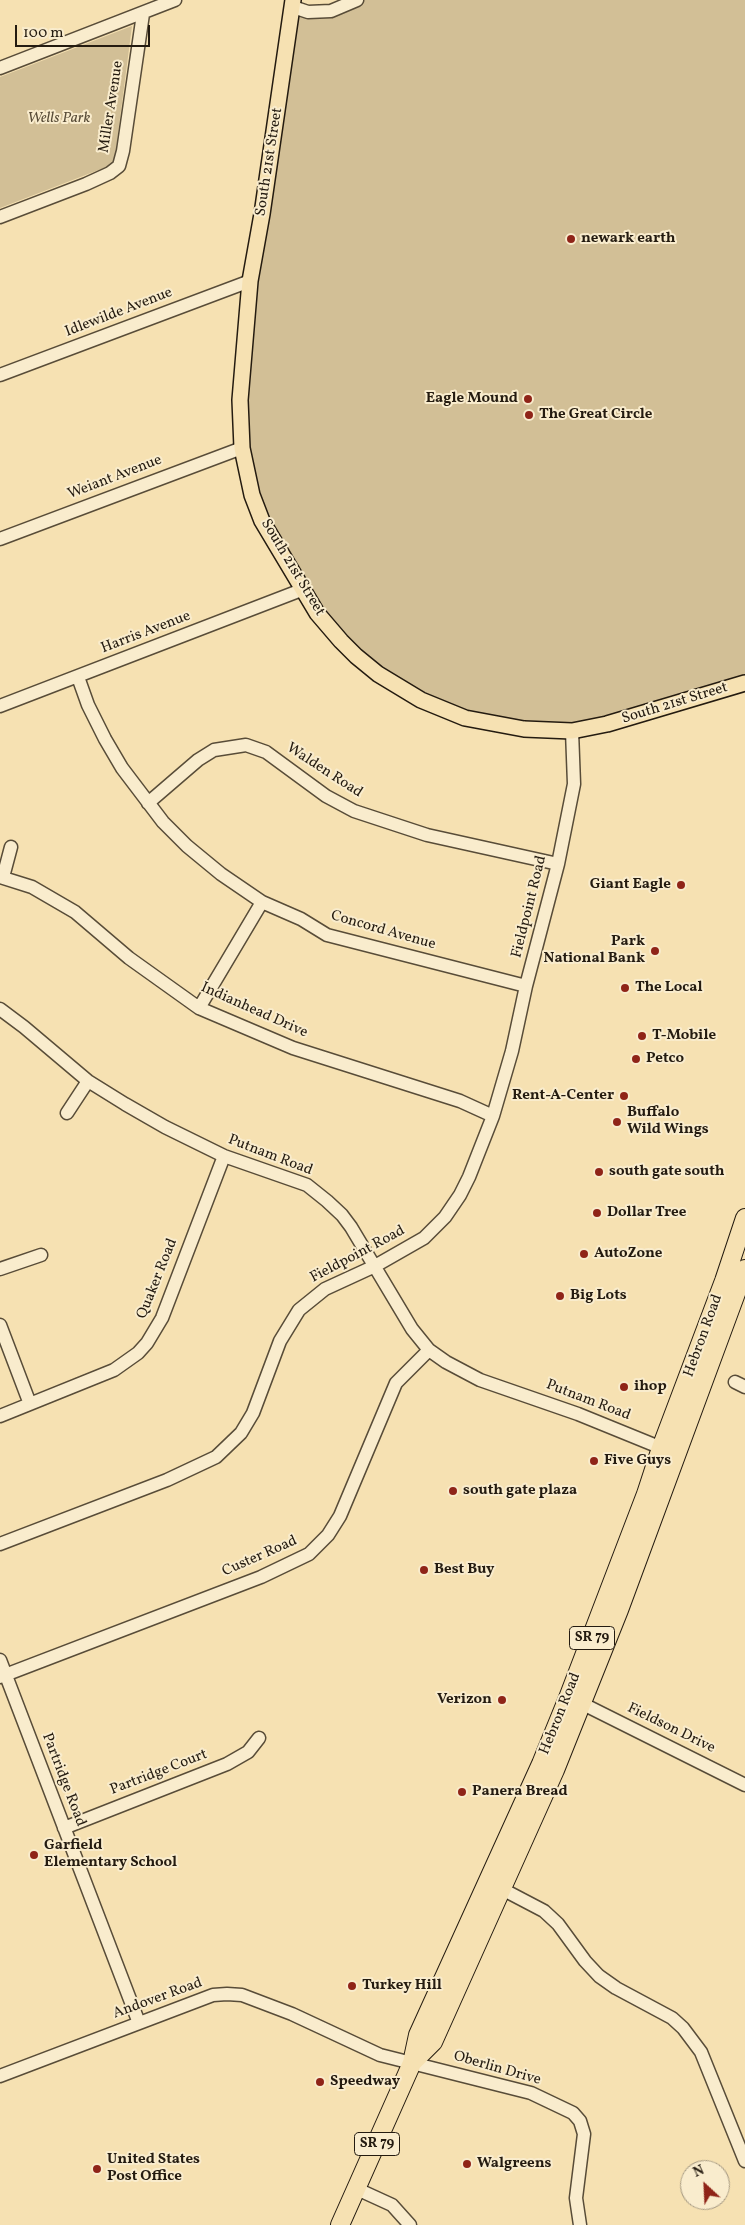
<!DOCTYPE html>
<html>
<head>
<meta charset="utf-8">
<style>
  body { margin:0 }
  #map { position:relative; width:745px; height:2225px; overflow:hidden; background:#f6e1b2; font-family:Vollkorn,serif }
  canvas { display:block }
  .north { position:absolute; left:680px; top:2160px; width:50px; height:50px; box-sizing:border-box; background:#f9eccd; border:1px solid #a49881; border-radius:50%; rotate:335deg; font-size:14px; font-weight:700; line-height:20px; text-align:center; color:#241b10 }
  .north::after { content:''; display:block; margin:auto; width:18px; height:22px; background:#8f2418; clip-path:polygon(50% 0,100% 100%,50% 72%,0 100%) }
  .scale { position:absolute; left:15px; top:25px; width:135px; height:22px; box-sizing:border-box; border:2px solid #241b10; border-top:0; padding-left:6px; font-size:15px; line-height:18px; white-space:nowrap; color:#241b10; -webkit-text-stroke:4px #f9eccd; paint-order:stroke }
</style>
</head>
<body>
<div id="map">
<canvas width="745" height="2225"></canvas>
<div class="north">N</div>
<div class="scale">100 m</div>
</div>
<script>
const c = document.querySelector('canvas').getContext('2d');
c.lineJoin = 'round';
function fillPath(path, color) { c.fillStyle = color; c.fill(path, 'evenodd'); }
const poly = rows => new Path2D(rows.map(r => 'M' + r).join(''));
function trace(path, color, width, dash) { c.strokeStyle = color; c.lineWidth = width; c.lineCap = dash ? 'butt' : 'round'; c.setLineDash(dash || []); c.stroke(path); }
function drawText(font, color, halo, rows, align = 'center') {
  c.font = font + ' Vollkorn,serif'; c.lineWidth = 4; c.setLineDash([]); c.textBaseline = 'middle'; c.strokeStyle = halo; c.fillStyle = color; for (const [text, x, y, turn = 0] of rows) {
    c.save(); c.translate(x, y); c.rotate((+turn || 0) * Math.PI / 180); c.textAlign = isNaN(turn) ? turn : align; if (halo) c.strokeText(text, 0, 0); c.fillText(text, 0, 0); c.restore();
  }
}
fillPath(poly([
  [357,0,745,0,745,683,572,731,444,711,341,641,262,521,240,395,293,7,308,12],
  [132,26,114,164,0,208,0,77]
]), '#d2bf96');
const minor = poly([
  [293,7,308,12,331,11,357,0],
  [0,68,175,0],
  [0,217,86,184,110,173,119,166,123,151,143,14],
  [0,375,250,281],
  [0,539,242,448],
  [78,677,88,705,105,739,122,768,163,822,187,846,221,874,262,902,301,919,327,935,526,986],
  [0,706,304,589],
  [148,803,198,760,214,750,246,745,266,752,326,796,354,811,427,835,558,864],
  [0,877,32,887,75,912,129,958,199,1008,293,1048,460,1101,493,1116],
  [3,877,11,847],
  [199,1008,262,902],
  [0,1009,24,1027,88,1081,125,1104,165,1127,224,1156,307,1185,327,1201,342,1215,351,1227,412,1329,429,1350,446,1362,480,1380,578,1414,669,1451],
  [67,1113,88,1081],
  [0,1269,41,1255],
  [0,1325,30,1404],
  [735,1382,745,1387],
  [0,1416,114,1370,138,1353,147,1343,162,1318,224,1156],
  [0,1544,167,1480,216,1457,241,1433,253,1413,280,1341,299,1310,325,1289,375,1266,424,1238,445,1217,460,1195,469,1177,493,1116,512,1051,526,986,558,864,574,784,572,731],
  [0,1660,139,2023],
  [0,1677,261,1577,309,1554,328,1535,340,1516,396,1383,429,1350],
  [583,1704,745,1785],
  [64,1828,227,1764,248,1752,259,1738],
  [502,1889,544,1911,558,1924,585,1961,599,1976,616,1988,672,2018,683,2028,701,2052,745,2161],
  [0,2076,213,1995,227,1994,242,1995,292,2014,380,2055,531,2093,573,2113,580,2121,584,2134,576,2198,580,2225],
  [357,2189,392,2205,410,2225]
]);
const major = poly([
  [293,0,262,214,250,281,240,400,242,448,252,495,262,521,317,613,341,641,356,656,378,674,421,700,465,718,524,729,572,731,607,724,745,683]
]);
const highway = poly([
  [412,2063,433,2042,555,1770,619,1610,745,1269],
  [340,2225,412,2063,418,2035,541,1764,568,1698,646,1494,661,1448,724,1281,745,1218]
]);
trace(minor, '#584c38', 15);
trace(major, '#241b10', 18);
trace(highway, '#241b10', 20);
trace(minor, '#f9eccd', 12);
trace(major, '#f6e1b2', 15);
trace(highway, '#f6e1b2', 18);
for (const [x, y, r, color] of [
  [571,239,5,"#8f2418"],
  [528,399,5,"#8f2418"],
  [529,415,5,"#8f2418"],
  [681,885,5,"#8f2418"],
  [655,951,5,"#8f2418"],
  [625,988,5,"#8f2418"],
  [642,1036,5,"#8f2418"],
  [636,1059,5,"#8f2418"],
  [624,1096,5,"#8f2418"],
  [617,1122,5,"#8f2418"],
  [599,1172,5,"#8f2418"],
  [597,1213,5,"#8f2418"],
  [584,1254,5,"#8f2418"],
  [560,1296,5,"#8f2418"],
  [624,1387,5,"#8f2418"],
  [594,1461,5,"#8f2418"],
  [453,1491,5,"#8f2418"],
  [424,1570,5,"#8f2418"],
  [502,1700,5,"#8f2418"],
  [462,1792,5,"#8f2418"],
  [34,1855,5,"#8f2418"],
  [352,1986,5,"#8f2418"],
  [320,2082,5,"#8f2418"],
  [467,2164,5,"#8f2418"],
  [97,2169,5,"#8f2418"]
]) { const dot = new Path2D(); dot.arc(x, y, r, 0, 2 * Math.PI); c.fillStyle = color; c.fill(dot); trace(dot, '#f9eccd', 2); }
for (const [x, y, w] of [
  [592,1638,45],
  [377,2144,45]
]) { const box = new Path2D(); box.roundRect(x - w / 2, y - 11.5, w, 23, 4); c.fillStyle = '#f9eccd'; c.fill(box); trace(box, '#241b10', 1); }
drawText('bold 14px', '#241b10', null, [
  ["SR 79",592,1638],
  ["SR 79",377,2144]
]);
drawText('15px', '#241b10', '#f9eccd', [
  ["Miller Avenue",112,107,-81],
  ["South 21st Street",270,162,-81],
  ["Idlewilde Avenue",119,313,-21],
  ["Weiant Avenue",115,478,-21],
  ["South 21st Street",292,568,59],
  ["Harris Avenue",146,633,-21],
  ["South 21st Street",675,704,-17],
  ["Walden Road",324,771,33],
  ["Fieldpoint Road",530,907,-76],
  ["Concord Avenue",383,931,16],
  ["Indianhead Drive",254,1011,24],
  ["Putnam Road",270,1156,21],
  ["Fieldpoint Road",358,1255,-28],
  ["Quaker Road",158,1279,-68],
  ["Hebron Road",704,1336,-70],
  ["Putnam Road",588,1401,21],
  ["Custer Road",260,1557,-24],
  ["Hebron Road",561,1714,-68],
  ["Fieldson Drive",671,1729,26],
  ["Partridge Court",159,1773,-21],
  ["Partridge Road",63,1780,69],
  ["Andover Road",158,1999,-20],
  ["Oberlin Drive",497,2069,16]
]);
drawText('italic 15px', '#584c38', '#f9eccd', [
  ["Wells Park",59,119]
]);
drawText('bold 15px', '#241b10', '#f9eccd', [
  ["newark earth",581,239],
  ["Eagle Mound",518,399,"right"],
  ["The Great Circle",539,415],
  ["Giant Eagle",671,885,"right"],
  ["Park",645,942,"right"],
  ["National Bank",645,959,"right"],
  ["The Local",635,988],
  ["T-Mobile",652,1036],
  ["Petco",646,1059],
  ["Rent-A-Center",614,1096,"right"],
  ["Buffalo",627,1113],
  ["Wild Wings",627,1130],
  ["south gate south",609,1172],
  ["Dollar Tree",607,1213],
  ["AutoZone",594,1254],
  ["Big Lots",570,1296],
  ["ihop",634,1387],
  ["Five Guys",604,1461],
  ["south gate plaza",463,1491],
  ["Best Buy",434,1570],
  ["Verizon",492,1700,"right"],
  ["Panera Bread",472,1792],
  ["Garfield",44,1846],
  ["Elementary School",44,1863],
  ["Turkey Hill",362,1986],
  ["Speedway",330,2082],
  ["United States",107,2160],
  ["Post Office",107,2177],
  ["Walgreens",477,2164]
], 'left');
</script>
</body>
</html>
